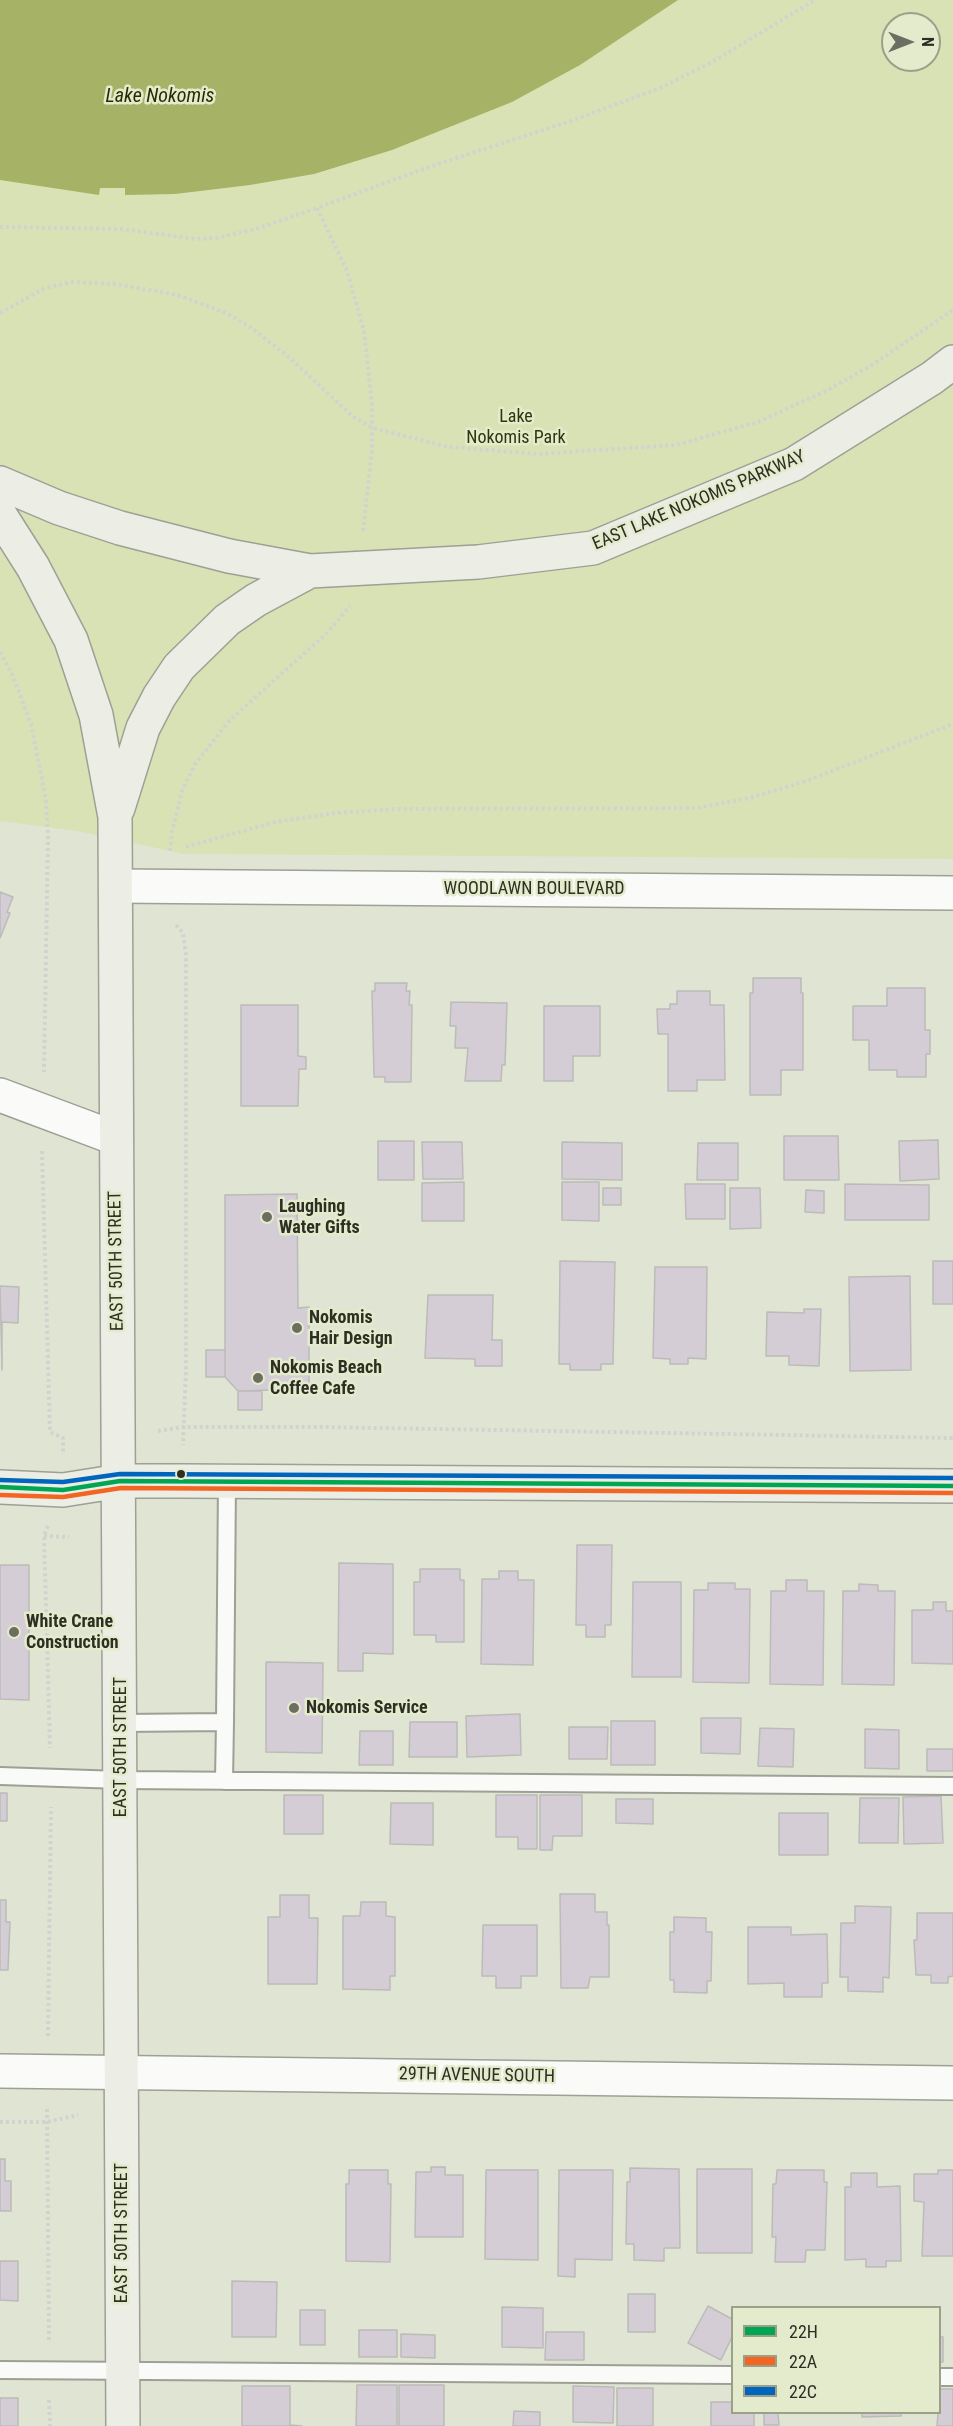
<!DOCTYPE html>
<html>
<head>
<meta charset="utf-8">
<style>
  body { margin:0 }
  #map { position:relative; width:953px; height:2426px; overflow:hidden; background:#e0e4d3; font-family:"Roboto Condensed",sans-serif }
  canvas { display:block }
  .legend { position:absolute; left:731px; top:2306px; width:210px; height:108px; box-sizing:border-box; background:#e4ebcc; border:2px solid #9ba089; margin:0; padding:8px 10px; list-style:none; font-size:18px; color:#2d2f24 }
  .legend li { display:flex; align-items:center; gap:12px; height:30px }
  .legend b { width:30px; border:2px solid #9ba089 }
  .north { position:absolute; left:881px; top:12px; width:60px; height:60px; box-sizing:border-box; background:#e4ebcc; border:2px solid #9ba089; border-radius:50%; rotate:90deg; font-size:16px; font-weight:700; line-height:24px; text-align:center; color:#2d2f24 }
  .north::after { content:''; display:block; margin:auto; width:21px; height:27px; background:#6c6e61; clip-path:polygon(50% 0,100% 100%,50% 72%,0 100%) }
</style>
</head>
<body>
<div id="map">
<canvas width="953" height="2426"></canvas>
<ul class="legend">
<li><b style="height:8px;background:#00a651"></b>22H</li>
<li><b style="height:8px;background:#f26522"></b>22A</li>
<li><b style="height:8px;background:#0065bd"></b>22C</li>
</ul>
<div class="north">N</div>
</div>
<script>
const c = document.querySelector('canvas').getContext('2d');
c.lineJoin = 'round';
function fillPath(path, color) { c.fillStyle = color; c.fill(path, 'evenodd'); }
const poly = rows => new Path2D(rows.map(r => 'M' + r).join(''));
function trace(path, color, width, dash) { c.strokeStyle = color; c.lineWidth = width; c.lineCap = dash ? 'butt' : 'round'; c.setLineDash(dash || []); c.stroke(path); }
function drawText(font, color, halo, rows, align = 'center') {
  c.font = font + ' "Roboto Condensed",sans-serif'; c.lineWidth = 5; c.setLineDash([]); c.textBaseline = 'middle'; c.strokeStyle = halo; c.fillStyle = color; for (const [text, x, y, turn = 0] of rows) {
    c.save(); c.translate(x, y); c.rotate((+turn || 0) * Math.PI / 180); c.textAlign = isNaN(turn) ? turn : align; if (halo) c.strokeText(text, 0, 0); c.fillText(text, 0, 0); c.restore();
  }
}
fillPath(poly([
  [0,0,953,0,953,859,184,854,77,831,0,821],
  [893,24,929,24,929,60,893,60]
]), '#d9e2b5');
fillPath(poly([
  [0,0,678,0,580,65,512,102,392,150,314,174,250,185,175,194,125,195,125,188,100,188,99,195,0,180]
]), '#a6b265');
const building = poly([
  [0,892,13,897,7,912,10,913,0,938,0,892],
  [753,978,801,978,801,993,803,993,803,1070,781,1070,781,1095,750,1095,750,993,753,993,753,978],
  [375,983,407,983,406,991,410,991,409,1005,412,1005,411,1082,385,1082,385,1077,374,1077,372,991,375,991,375,983],
  [887,988,925,988,925,1030,930,1030,930,1054,926,1054,926,1077,897,1077,897,1070,869,1070,869,1040,853,1040,853,1006,887,1006,887,988],
  [677,991,710,991,710,1005,724,1005,725,1080,697,1080,697,1091,668,1091,668,1034,658,1034,657,1009,670,1009,670,1004,677,1004,677,991],
  [451,1002,507,1003,505,1065,502,1065,501,1081,465,1081,468,1048,455,1048,456,1026,450,1026,451,1002],
  [241,1005,298,1005,298,1056,306,1057,306,1069,299,1069,298,1106,241,1106,241,1005],
  [544,1006,600,1006,600,1056,573,1056,573,1081,544,1081,544,1006],
  [784,1136,838,1136,839,1180,784,1180,784,1136],
  [938,1140,939,1179,900,1181,899,1141,938,1140],
  [378,1141,414,1141,414,1180,378,1180,378,1141],
  [422,1142,462,1142,463,1179,423,1179,422,1142],
  [562,1142,622,1143,622,1180,562,1179,562,1142],
  [698,1143,738,1143,738,1180,697,1180,698,1143],
  [464,1182,464,1221,422,1221,422,1183,464,1182],
  [562,1182,599,1182,599,1221,562,1220,562,1182],
  [685,1184,725,1184,725,1219,686,1219,685,1184],
  [845,1184,929,1185,929,1220,845,1220,845,1184],
  [603,1188,621,1188,621,1205,603,1205,603,1188],
  [730,1188,760,1188,761,1228,730,1229,730,1188],
  [806,1190,824,1191,824,1213,805,1212,806,1190],
  [297,1194,298,1308,309,1307,309,1389,238,1391,225,1377,225,1195,297,1194],
  [560,1261,615,1262,613,1364,601,1364,601,1370,570,1370,570,1364,559,1364,560,1261],
  [933,1261,953,1261,953,1304,933,1304,933,1261],
  [655,1267,707,1267,706,1359,688,1358,688,1364,670,1364,670,1359,653,1358,655,1267],
  [910,1276,911,1370,850,1371,849,1277,910,1276],
  [0,1286,19,1287,18,1323,2,1322,2,1370,0,1286],
  [428,1295,493,1295,492,1340,502,1340,502,1366,475,1366,475,1359,425,1358,428,1295],
  [804,1309,821,1309,819,1366,789,1365,789,1356,766,1356,767,1312,804,1313,804,1309],
  [206,1350,225,1350,225,1377,206,1377,206,1350],
  [238,1391,262,1391,262,1410,238,1410,238,1391],
  [577,1545,612,1545,611,1625,605,1625,605,1637,586,1637,586,1625,576,1625,577,1545],
  [339,1563,393,1564,393,1654,363,1653,363,1671,338,1671,339,1563],
  [0,1565,29,1565,29,1700,0,1699,0,1565],
  [420,1569,460,1569,460,1580,464,1580,464,1642,436,1642,436,1635,414,1635,414,1582,420,1582,420,1569],
  [499,1571,518,1571,518,1580,534,1580,533,1665,481,1664,482,1579,499,1579,499,1571],
  [786,1580,807,1580,807,1591,824,1591,823,1685,770,1684,771,1591,786,1591,786,1580],
  [633,1582,681,1582,681,1677,632,1677,633,1582],
  [708,1583,735,1583,735,1589,750,1589,749,1683,693,1682,694,1590,708,1590,708,1583],
  [859,1584,878,1585,878,1591,895,1591,894,1685,842,1684,843,1591,859,1591,859,1584],
  [933,1602,946,1602,946,1611,953,1611,953,1664,912,1663,912,1610,933,1610,933,1602],
  [266,1662,323,1663,322,1753,266,1752,266,1662],
  [520,1714,521,1755,467,1757,466,1716,520,1714],
  [701,1718,741,1718,740,1754,701,1753,701,1718],
  [611,1721,655,1721,655,1765,611,1765,611,1721],
  [410,1722,457,1722,457,1757,409,1757,410,1722],
  [569,1727,608,1727,607,1759,569,1759,569,1727],
  [760,1728,794,1729,793,1767,758,1766,760,1728],
  [865,1729,899,1730,899,1769,865,1768,865,1729],
  [360,1731,393,1731,393,1765,359,1765,360,1731],
  [927,1749,953,1749,953,1771,927,1771,927,1749],
  [0,1793,7,1793,7,1821,0,1821,0,1793],
  [284,1795,323,1795,323,1834,284,1834,284,1795],
  [496,1795,537,1795,537,1849,518,1849,518,1837,496,1837,496,1795],
  [540,1795,582,1795,582,1836,553,1836,552,1850,540,1850,540,1795],
  [941,1796,943,1843,904,1844,903,1797,941,1796],
  [860,1798,899,1798,898,1843,859,1843,860,1798],
  [616,1799,653,1799,653,1824,616,1823,616,1799],
  [391,1803,433,1803,433,1845,390,1844,391,1803],
  [779,1813,828,1813,828,1855,779,1855,779,1813],
  [560,1894,595,1894,595,1912,607,1912,607,1925,609,1925,609,1977,590,1977,588,1988,561,1988,560,1894],
  [280,1895,309,1895,309,1918,318,1918,317,1984,268,1984,268,1917,280,1917,280,1895],
  [0,1900,6,1900,6,1922,10,1922,8,1970,0,1970,0,1900],
  [361,1902,386,1902,386,1916,395,1917,395,1976,390,1976,390,1990,343,1989,343,1916,360,1916,361,1902],
  [855,1906,891,1907,889,1978,883,1977,883,1992,848,1991,848,1977,840,1977,841,1923,855,1923,855,1906],
  [917,1913,953,1913,953,1976,948,1977,948,1983,931,1983,931,1975,916,1975,914,1940,917,1940,917,1913],
  [674,1917,706,1918,706,1932,712,1932,711,1981,707,1981,707,1993,674,1992,674,1980,670,1980,670,1932,674,1932,674,1917],
  [483,1925,537,1925,537,1976,521,1976,521,1988,496,1988,496,1976,482,1976,483,1925],
  [748,1927,791,1927,791,1935,827,1934,828,1983,822,1983,822,1997,784,1997,784,1983,748,1984,748,1927],
  [0,2159,5,2159,5,2181,11,2181,11,2211,0,2211,0,2159],
  [431,2167,445,2167,445,2175,463,2175,463,2237,415,2237,416,2172,431,2172,431,2167],
  [630,2168,679,2169,680,2248,664,2248,664,2261,634,2260,634,2244,626,2244,627,2182,630,2182,630,2168],
  [697,2169,752,2169,752,2253,697,2253,697,2169],
  [349,2170,388,2170,388,2184,391,2184,390,2262,346,2261,346,2184,349,2184,349,2170],
  [486,2170,538,2170,538,2260,485,2259,486,2170],
  [559,2170,613,2170,612,2260,575,2259,575,2277,558,2276,559,2170],
  [777,2170,824,2170,824,2182,827,2182,825,2250,806,2250,805,2262,775,2262,776,2237,772,2237,773,2184,776,2184,777,2170],
  [938,2170,953,2170,953,2256,922,2256,924,2202,914,2201,914,2174,938,2174,938,2170],
  [851,2173,877,2173,877,2187,900,2186,901,2261,886,2261,886,2267,866,2267,866,2259,845,2260,845,2187,851,2187,851,2173],
  [0,2261,18,2261,18,2301,0,2300,0,2261],
  [232,2281,277,2282,276,2337,232,2337,232,2281],
  [628,2294,655,2294,655,2332,628,2332,628,2294],
  [708,2306,732,2319,732,2337,721,2360,688,2343,708,2306],
  [502,2307,543,2308,543,2348,502,2347,502,2307],
  [300,2310,325,2310,325,2345,300,2345,300,2310],
  [359,2330,397,2330,397,2357,359,2357,359,2330],
  [546,2332,584,2332,584,2360,545,2360,546,2332],
  [401,2334,435,2335,435,2358,401,2357,401,2334],
  [940,2337,943,2337,943,2362,940,2362,940,2337],
  [357,2385,397,2385,397,2426,356,2426,357,2385],
  [399,2385,444,2385,444,2426,399,2426,399,2385],
  [242,2386,290,2386,290,2425,302,2426,242,2426,242,2386],
  [573,2386,614,2387,613,2423,573,2422,573,2386],
  [617,2388,653,2388,653,2426,617,2426,617,2388],
  [940,2389,953,2389,953,2426,937,2426,940,2389],
  [0,2398,18,2398,18,2426,0,2426,0,2398],
  [711,2402,732,2402,732,2412,754,2412,754,2426,711,2426,711,2402],
  [514,2411,540,2412,540,2426,513,2426,514,2411],
  [764,2412,796,2412,778,2413,779,2425,764,2425,764,2412],
  [862,2412,901,2412,901,2416,862,2417,862,2412]
]);
fillPath(building, '#d4cdd5');
trace(building, '#bcbbb9', 1.5);
const lane = poly([
  [225,1722,227,1481],
  [121,1723,225,1722,224,1781],
  [0,1776,121,1780,953,1786],
  [0,2370,732,2375],
  [940,2377,953,2377]
]);
const street = poly([
  [116,886,953,893],
  [0,1095,115,1138],
  [0,2071,953,2083]
]);
const secondary = poly([
  [0,483,59,508,120,528,229,556,310,571,478,562,593,548,794,464,932,378,953,362],
  [0,515,33,567,71,640,96,715,115,817,123,2426],
  [118,808,143,728,159,697,179,667,227,620,256,600,310,571],
  [0,1487,63,1490,120,1481,184,1481,953,1486]
]);
trace(lane, '#9da094', 20);
trace(street, '#9da094', 36);
trace(secondary, '#9da094', 36);
trace(poly([
  [0,227,121,229,197,239,217,238,259,228,317,208],
  [0,313,45,288,73,282,116,284,178,295,226,313,250,327,289,357,351,415,372,428,449,447,538,454,676,445,758,422,828,390,872,365,953,310],
  [363,531,372,450,372,404,364,331,347,271,317,208,426,168,571,121,660,88,712,62,815,0],
  [0,652,12,674,31,724,46,800,48,837,44,1072],
  [186,847,275,822,336,813,398,809,697,808,750,798,806,781,953,724],
  [170,851,172,832,182,791,195,764,229,721,326,634,350,606],
  [176,925,183,933,186,954,186,1370,183,1445],
  [42,1151,50,1432,63,1438,63,1452],
  [158,1431,183,1427,323,1427,953,1438],
  [48,1526,44,1536,50,1748],
  [44,1536,69,1537],
  [48,2036,51,1807],
  [47,2109,49,2341],
  [0,2122,47,2122,78,2115],
  [49,2400,50,2426]
]), '#d2d3cf', 4, [3, 3]);
trace(lane, '#fafbf8', 16);
trace(street, '#fafbf8', 33);
trace(secondary, '#eceee6', 33);
trace(poly([
  [0,1487,63,1490,120,1481,953,1486]
]), '#00a651', 4.5);
trace(poly([
  [0,1495,63,1497,121,1488,953,1493]
]), '#f26522', 4.5);
trace(poly([
  [0,1480,63,1482,120,1474,953,1478]
]), '#0065bd', 4.5);
for (const [x, y, r, color] of [
  [267,1217,6,"#6c6e61"],
  [297,1328,6,"#6c6e61"],
  [258,1378,6,"#6c6e61"],
  [181,1474,5,"#2d2f24"],
  [14,1632,6,"#6c6e61"],
  [294,1708,6,"#6c6e61"]
]) { const dot = new Path2D(); dot.arc(x, y, r, 0, 2 * Math.PI); c.fillStyle = color; c.fill(dot); trace(dot, '#e4ebcc', 2); }
drawText('18px', '#30360c', '#e4ebcc', [
  ["Lake",516,417],
  ["Nokomis Park",516,438]
]);
drawText('18px', '#2d2f24', '#e4ebcc', [
  ["EAST LAKE NOKOMIS PARKWAY",699,501,-23],
  ["WOODLAWN BOULEVARD",534,889],
  ["EAST 50TH STREET",117,1261,-91],
  ["EAST 50TH STREET",121,1747,-90],
  ["29TH AVENUE SOUTH",477,2076,1],
  ["EAST 50TH STREET",122,2233,-90]
]);
drawText('bold 18px', '#2d2f24', '#e4ebcc', [
  ["Laughing",279,1207],
  ["Water Gifts",279,1228],
  ["Nokomis",309,1318],
  ["Hair Design",309,1339],
  ["Nokomis Beach",270,1368],
  ["Coffee Cafe",270,1389],
  ["White Crane",26,1622],
  ["Construction",26,1643],
  ["Nokomis Service",306,1708]
], 'left');
drawText('italic 20px', '#272d02', '#e4ebcc', [
  ["Lake Nokomis",160,97]
]);
</script>
</body>
</html>
